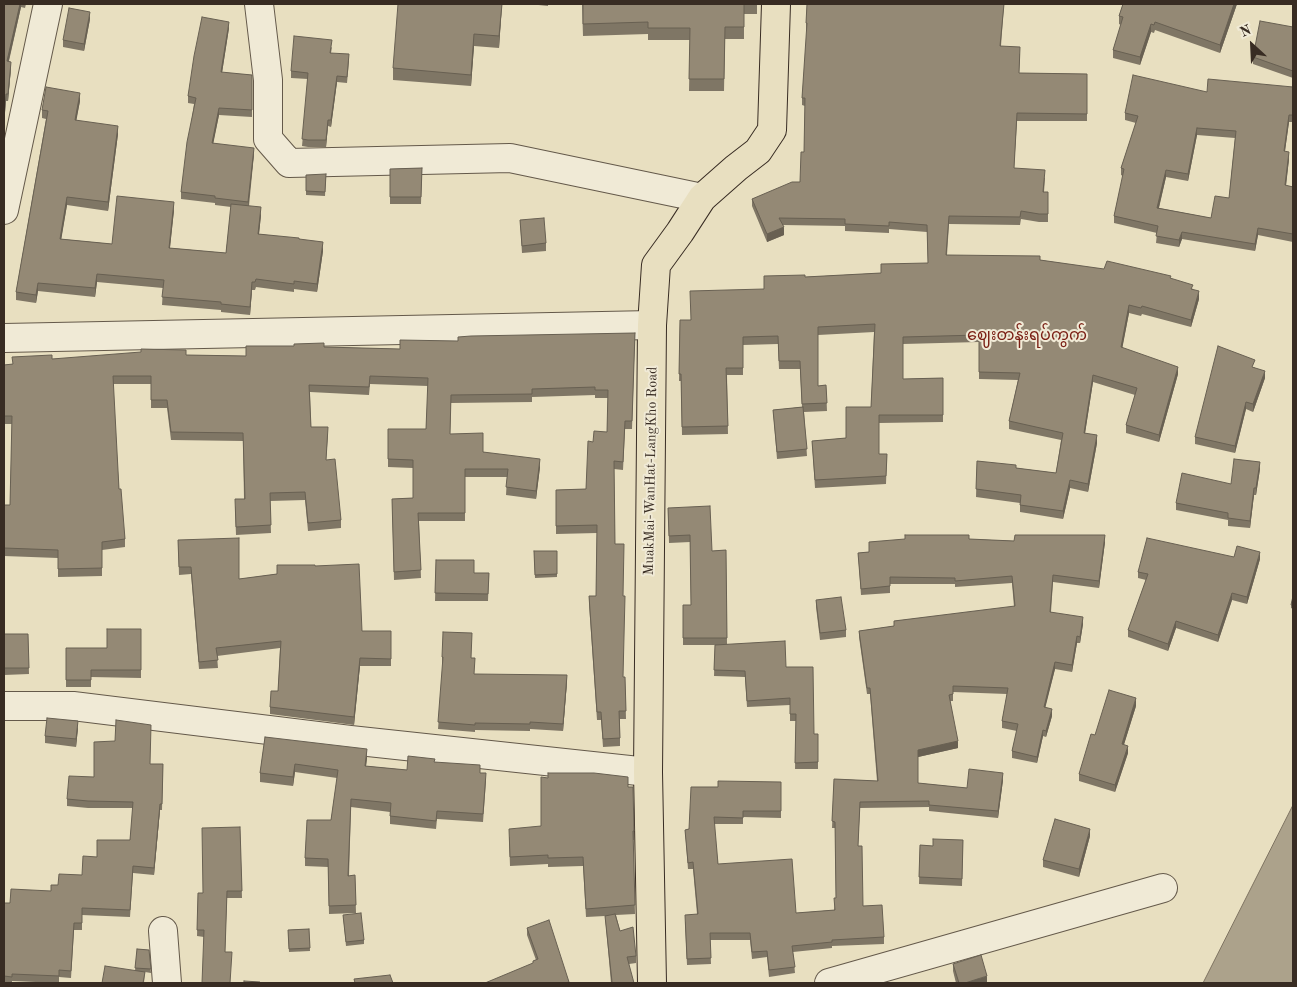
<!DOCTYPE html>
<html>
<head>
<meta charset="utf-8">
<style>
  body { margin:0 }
  #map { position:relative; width:1297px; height:987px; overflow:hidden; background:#e8dfc0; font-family:"Old Standard TT",serif }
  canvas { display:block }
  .frame { position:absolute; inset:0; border:5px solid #382c23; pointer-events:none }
  .north { position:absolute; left:1227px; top:20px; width:50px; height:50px; -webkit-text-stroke:4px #f0ead6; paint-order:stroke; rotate:335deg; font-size:14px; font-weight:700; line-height:20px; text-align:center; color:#382c23 }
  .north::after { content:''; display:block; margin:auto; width:18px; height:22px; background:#382c23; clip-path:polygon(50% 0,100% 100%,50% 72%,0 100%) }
</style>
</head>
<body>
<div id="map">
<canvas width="1297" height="987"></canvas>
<div class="frame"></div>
<div class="north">N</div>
</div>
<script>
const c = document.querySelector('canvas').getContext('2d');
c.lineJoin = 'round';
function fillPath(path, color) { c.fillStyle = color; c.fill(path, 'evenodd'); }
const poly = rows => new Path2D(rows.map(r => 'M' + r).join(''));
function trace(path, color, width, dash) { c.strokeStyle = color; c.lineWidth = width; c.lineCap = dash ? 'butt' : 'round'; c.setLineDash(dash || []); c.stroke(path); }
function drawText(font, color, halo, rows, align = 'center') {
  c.font = font + ' "Old Standard TT","Noto Sans Myanmar",serif'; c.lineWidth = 4; c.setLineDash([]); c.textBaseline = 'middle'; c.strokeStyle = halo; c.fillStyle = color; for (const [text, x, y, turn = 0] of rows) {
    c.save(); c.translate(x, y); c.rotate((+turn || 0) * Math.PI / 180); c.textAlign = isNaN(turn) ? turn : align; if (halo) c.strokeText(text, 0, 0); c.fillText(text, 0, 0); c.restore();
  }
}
const water = poly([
  [1293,805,1293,983,1202,983,1203,983,1293,805]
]);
fillPath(water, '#aca28b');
trace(water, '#7e7361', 1);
const minor = poly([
  [259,4,268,80,268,139,289,163,510,158,702,198],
  [4,210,48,4],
  [4,338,652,325],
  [4,706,73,706,350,740,648,772],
  [163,931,167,983],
  [829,983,1163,888]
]);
const major = poly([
  [652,983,648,772,652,325,656,265,680,232,702,198,736,168,758,151,772,130,776,4]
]);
trace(minor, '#64594a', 30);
trace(major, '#382c23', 30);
trace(minor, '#f0ead6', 28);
trace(major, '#e8dfc0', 28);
fillPath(poly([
  [4,4,26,4,25,8,21,7,9,61,11,68,8,101,6,101,4,125],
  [502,4,499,48,474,46,471,86,393,80,393,68],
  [529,4,548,4,548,6],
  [582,4,757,4,757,14,744,14,744,39,725,39,724,91,689,91,690,40,648,40,648,34,583,36],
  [807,4,1004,4,1001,46,1020,54,1019,73,1087,74,1087,121,1017,121,1014,168,1045,178,1044,192,1048,192,1048,222,1039,222,1021,219,1020,225,949,224,947,255,1040,260,1171,279,1193,289,1199,299,1191,327,1142,314,1141,316,1129,313,1122,348,1178,374,1159,442,1126,433,1126,425,1135,395,1093,382,1085,433,1097,443,1088,492,1070,488,1063,519,1020,512,1020,503,976,497,977,461,1016,468,1056,473,1061,440,1009,429,1009,421,1018,380,979,379,979,342,903,344,903,379,943,378,943,422,879,423,879,454,887,454,886,484,815,488,812,441,846,438,871,407,874,332,818,335,818,386,826,385,827,411,804,412,807,456,777,459,773,410,802,407,800,369,779,369,778,344,743,345,743,375,727,375,728,434,682,435,681,381,679,381,680,320,690,320,764,289,805,277,881,273,928,263,927,232,889,229,889,233,845,231,845,226,783,225,784,235,767,242,752,206,752,199,800,182,804,152,805,106,802,105,802,98,807,31,806,31,806,23],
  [1123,4,1237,4,1220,53,1155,30,1154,33,1151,32,1140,65,1113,58,1113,50,1121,25,1119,24,1119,16],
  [90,19,84,51,63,47,63,40],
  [1293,27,1293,78,1253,64,1253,57],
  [229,28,222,73,252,75,252,117,219,115,213,143,254,154,249,206,261,215,259,234,299,239,323,251,317,292,294,289,294,292,256,287,255,290,252,290,250,315,221,312,221,310,162,305,163,288,97,282,95,297,38,291,36,303,16,300,16,292,46,119,42,118,42,110,80,101,76,120,118,134,108,211,67,205,61,239,112,244,174,210,170,248,226,253,231,207,215,205,215,203,181,199,181,192,194,104,188,103,188,96],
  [332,47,331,53,349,61,347,83,337,82,331,127,328,126,326,147,308,147,302,146,308,79,291,78,291,71],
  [1293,87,1293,122,1289,122,1285,151,1289,159,1286,186,1293,187,1293,242,1258,235,1255,251,1182,239,1179,247,1156,243,1157,233,1114,223,1114,216,1123,176,1121,175,1121,168,1136,123,1125,120,1125,113,1207,92],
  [1197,135,1235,138,1229,198,1211,218,1159,208,1166,177,1188,181],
  [422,168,421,204,390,204,390,169],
  [326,174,325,196,306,195,306,191],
  [520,220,546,243,546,251,522,253],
  [635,333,632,429,625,429,623,470,614,469,615,544,623,596,623,677,625,677,626,719,620,719,620,746,603,747,601,720,597,720,589,604,589,596,596,596,597,533,556,534,556,490,586,489,593,442,607,432,608,398,595,398,595,395,532,397,532,402,451,403,450,434,483,452,540,467,536,499,506,495,507,477,465,477,465,521,419,521,421,578,394,580,392,499,413,498,413,468,388,467,388,429,426,429,428,386,370,384,369,395,310,392,311,427,328,435,326,460,341,520,341,528,308,531,305,500,270,501,271,533,236,535,235,507,244,499,243,441,171,440,167,408,151,408,151,384,113,384,119,489,125,539,125,547,102,550,102,576,58,577,58,558,4,556,4,519,10,505,12,424,4,424,4,365,52,359,186,355,246,356,324,347,400,349,458,341],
  [1255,367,1255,368,1265,378,1253,412,1246,409,1235,453,1195,444,1195,437],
  [1260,469,1256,495,1254,495,1250,528,1228,526,1228,520,1176,510,1176,503,1231,484],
  [668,508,712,551,726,550,727,644,786,667,814,734,818,734,818,769,795,769,796,721,790,721,790,705,747,707,745,677,714,676,715,645,683,645,683,605,691,605,690,542,669,543],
  [969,539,1014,541,1105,542,1099,588,1053,582,1051,612,1083,624,1080,643,1077,643,1072,672,1055,669,1045,707,1052,716,1046,737,1043,736,1037,763,1012,758,1012,751,1017,731,1002,728,1002,721,1007,694,953,692,953,701,950,701,958,748,918,757,918,783,967,788,1003,780,998,818,929,811,929,807,860,808,858,846,863,906,884,937,884,944,832,946,832,948,793,952,795,973,769,977,767,957,752,959,750,940,710,940,711,964,687,965,685,922,697,914,693,869,688,869,685,830,689,829,718,787,781,782,781,818,743,817,743,824,714,824,718,864,796,913,834,910,836,898,835,828,832,828,834,779,877,781,870,694,867,694,859,637,859,631,894,626,894,621,1014,607,1012,583,955,587,955,584,890,584,890,593,861,595,858,553,869,552,869,542],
  [178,540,239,579,277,574,315,566,362,631,391,631,391,666,360,666,354,725,270,714,270,707,278,691,280,648,217,656,218,668,199,669,191,574,179,575],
  [534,551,557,551,557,577,535,578],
  [1234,557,1260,559,1247,604,1232,600,1218,642,1176,628,1168,651,1128,637,1128,630,1146,580,1138,578,1138,572],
  [436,560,474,573,489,573,488,601,435,601],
  [1293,596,1293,609,1291,608,1291,605],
  [816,600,846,630,846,637,820,640,816,607],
  [141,629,141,678,91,677,91,687,66,687,66,648,107,648],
  [4,634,28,634,29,674,4,675],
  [442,657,471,658,474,674,567,682,563,731,530,729,530,731,475,730,475,732,438,729,443,664,442,664],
  [1136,706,1124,744,1128,753,1115,792,1079,781,1079,774,1095,735],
  [78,728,76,747,45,743,45,736],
  [265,737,367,758,366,766,407,770,435,762,480,773,486,781,483,822,437,819,436,829,390,824,390,812,351,807,349,876,355,875,356,913,329,914,328,867,305,866,305,858,331,820,337,778,295,772,293,786,260,782,260,773],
  [150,764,163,764,162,810,160,810,154,875,133,873,130,917,82,915,82,930,74,930,71,978,59,977,59,983,12,981,12,983,4,983,4,903,10,903,51,891,58,885,82,875,97,857,130,840,133,808,88,808,67,806,67,799,94,777],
  [628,787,634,831,634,840,633,840,635,914,616,915,620,931,636,956,636,963,629,964,611,983,605,916,586,917,583,866,548,867,548,864,510,866,509,837,541,826],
  [240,827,242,898,227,898,225,952,232,959,204,937,197,936,198,893,203,893],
  [1090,836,1079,877,1043,867,1043,860],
  [963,840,962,886,919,884,920,845,933,846],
  [343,915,364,940,364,944,346,946],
  [527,928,569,983,533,964,533,961,536,960,527,935],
  [309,929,310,951,289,952,288,930],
  [137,949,149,950,151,973,145,972,144,983,102,983,135,971],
  [953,964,987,983,956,983,953,971]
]), '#7f7665');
fillPath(poly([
  [20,4,21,4,21,7,7,68,7,61],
  [502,4,499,48,499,36],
  [1234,4,1237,4,1220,53,1220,45],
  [90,12,90,19,84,51,84,44],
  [229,22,229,28,221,79,221,72],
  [1151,24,1151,32,1140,65,1140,57],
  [474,34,474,46,471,86,471,75],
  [11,62,11,68,8,101,8,94],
  [337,76,337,82,331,127,331,120],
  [80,93,80,101,75,128,75,120],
  [219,108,219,115,212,150,212,143],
  [1289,115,1289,122,1284,158,1284,151],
  [328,120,328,126,326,147,326,140],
  [118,126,118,134,108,211,108,202],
  [1197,128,1197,135,1188,181,1188,174],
  [254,148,254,154,248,208,248,202],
  [1289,152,1289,159,1285,193,1285,185],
  [1166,170,1166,177,1157,215,1157,208],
  [67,197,67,205,60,247,60,239],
  [174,202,174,210,169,256,169,248],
  [261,207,261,215,258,243,258,234],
  [784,227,784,235,767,242,767,234],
  [1258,228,1258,235,1255,251,1255,244],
  [1182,232,1182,239,1179,247,1179,240],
  [323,242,323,251,317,292,317,284],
  [97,274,97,282,95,297,95,288],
  [252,282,252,290,250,315,250,307],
  [38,283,38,291,36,303,36,295],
  [1199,291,1199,299,1191,327,1191,320],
  [1129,305,1129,313,1121,355,1121,347],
  [1178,367,1178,374,1159,442,1159,435],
  [1265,371,1265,378,1253,412,1253,404],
  [1093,375,1093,382,1084,440,1084,433],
  [1246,402,1246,409,1235,453,1235,446],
  [1097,435,1097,443,1088,492,1088,484],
  [540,459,540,467,536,499,536,491],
  [1260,462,1260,469,1256,495,1256,488],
  [1070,480,1070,488,1063,519,1063,511],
  [1254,488,1254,495,1250,528,1250,521],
  [1105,535,1105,542,1099,588,1099,581],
  [1260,552,1260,559,1247,604,1247,597],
  [1232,593,1232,600,1218,642,1218,635],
  [1083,617,1083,624,1080,643,1080,637],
  [1176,621,1176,628,1168,651,1168,644],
  [1077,636,1077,643,1072,672,1072,665],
  [360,658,360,666,354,725,354,717],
  [1055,662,1055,669,1044,713,1044,707],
  [567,675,567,682,563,731,563,724],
  [1136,698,1136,706,1122,751,1122,744],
  [1052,709,1052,716,1046,737,1046,731],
  [78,721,78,728,76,747,76,739],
  [1043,730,1043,736,1037,763,1037,757],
  [958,741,958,748,918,757,918,750],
  [1128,746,1128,753,1115,792,1115,785],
  [367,749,367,758,365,774,365,766],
  [295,764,295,772,293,786,293,777],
  [1003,773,1003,780,998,818,998,811],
  [160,804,160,810,154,875,154,868],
  [1090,829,1090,836,1079,877,1079,869],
  [987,976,987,983,965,983]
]), '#686052');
const building = poly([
  [4,4,20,4,7,61,11,62,8,94,6,94,4,118,4,4],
  [398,4,502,4,499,36,474,34,471,75,393,68,398,4],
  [583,4,744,4,744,27,725,27,724,79,689,79,690,28,648,28,648,22,583,24,583,4],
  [807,4,1004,4,1000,46,1020,47,1019,73,1087,74,1087,114,1017,113,1014,168,1045,170,1043,192,1048,192,1048,214,1039,214,1021,211,1020,217,949,216,946,255,1040,256,1040,260,1104,269,1107,261,1171,276,1170,278,1193,285,1191,289,1199,291,1191,320,1142,306,1141,308,1129,305,1121,347,1178,367,1159,435,1126,425,1137,388,1093,375,1084,433,1097,435,1088,484,1070,480,1063,511,1020,505,1021,495,976,489,977,461,1016,465,1016,468,1056,473,1063,433,1009,421,1020,373,979,372,979,335,903,337,903,379,943,378,943,415,879,415,879,454,887,454,886,476,815,480,812,441,846,438,846,407,871,407,875,324,818,327,818,386,826,385,827,403,802,404,800,361,779,361,778,336,743,337,743,368,726,368,728,426,682,427,681,374,679,374,680,320,691,320,690,291,764,289,764,276,805,275,805,277,881,273,881,264,928,263,927,225,889,222,889,226,845,224,845,219,779,218,784,227,767,234,752,199,792,182,800,182,801,152,804,152,805,98,802,98,807,23,806,23,807,4],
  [1123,4,1234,4,1220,45,1155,22,1154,25,1151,24,1140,57,1113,50,1123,17,1119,16,1123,4],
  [69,8,90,12,84,44,63,40,69,8],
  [202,17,229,22,221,72,252,75,252,110,219,108,212,143,254,148,248,202,215,198,215,196,181,192,187,142,196,98,188,96,194,56,202,17],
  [1260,21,1293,27,1293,71,1253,57,1260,21],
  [294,36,332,40,330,53,349,54,347,77,337,76,331,120,328,120,326,140,308,140,302,139,308,73,291,71,294,36],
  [1133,75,1207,92,1208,79,1293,87,1293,115,1289,115,1284,151,1289,152,1285,185,1293,187,1293,234,1258,228,1255,244,1182,232,1179,240,1156,236,1158,226,1114,216,1124,169,1121,168,1138,116,1125,113,1133,75],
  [1197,128,1236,131,1229,198,1215,196,1211,218,1157,208,1166,170,1188,174,1197,128],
  [46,87,80,93,75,120,118,126,108,202,67,197,60,239,112,244,117,196,174,202,169,248,226,253,231,204,261,207,258,234,299,238,299,239,323,242,317,284,294,281,294,284,256,279,255,282,252,282,250,307,221,304,221,302,162,297,164,280,97,274,95,288,38,283,36,295,16,292,48,111,42,110,46,87],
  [422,168,421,197,390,197,390,169,422,168],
  [326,174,325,192,306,191,306,175,326,174],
  [544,218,546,243,522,246,520,220,544,218],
  [635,333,632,421,625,421,623,462,614,461,615,544,624,544,623,596,625,596,623,677,625,677,626,711,619,711,620,738,603,739,601,712,597,712,589,596,596,596,597,525,556,526,556,490,586,489,588,441,593,442,594,431,607,432,608,390,595,390,595,387,532,389,532,394,451,395,450,434,483,433,483,452,540,459,536,491,506,487,508,469,465,469,465,513,418,513,421,570,394,572,392,499,413,498,413,460,388,459,388,429,426,429,428,378,370,376,369,387,309,385,311,427,328,427,326,460,335,459,341,520,308,523,305,492,270,493,271,525,236,527,235,499,245,499,243,433,171,432,167,400,151,400,151,376,113,376,119,489,121,489,125,539,102,542,102,568,58,569,58,550,4,548,4,505,10,505,12,416,4,416,4,365,13,364,12,357,52,355,52,359,141,352,141,349,186,350,186,355,246,356,246,346,294,346,294,344,324,343,324,347,400,349,400,340,458,341,458,337,471,336,635,333],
  [1218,346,1255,360,1252,367,1265,371,1253,404,1246,402,1235,446,1195,437,1218,346],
  [803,407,807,449,777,452,773,410,803,407],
  [1234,459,1260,462,1256,488,1254,488,1250,521,1228,518,1228,513,1176,503,1182,473,1231,484,1234,459],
  [710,506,712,551,726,550,727,638,683,638,683,605,691,605,690,535,669,536,668,508,710,506],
  [905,535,969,535,969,539,1014,541,1015,535,1105,535,1099,581,1053,575,1050,612,1083,617,1080,637,1077,636,1072,665,1055,662,1044,707,1052,709,1046,731,1043,730,1037,757,1012,751,1018,724,1002,721,1008,688,953,686,953,694,949,695,958,741,918,750,918,783,967,788,969,769,1003,773,998,811,929,805,929,801,860,802,858,846,862,846,863,906,882,905,884,937,832,940,832,942,792,946,795,967,769,970,767,951,752,952,750,933,710,933,711,958,687,959,685,915,698,914,693,862,688,863,685,830,689,829,691,787,718,787,718,781,781,782,781,811,743,811,743,818,714,817,718,864,792,859,796,913,835,910,834,898,836,898,835,822,832,821,834,779,878,781,870,688,867,688,859,631,894,626,894,621,1015,606,1012,576,955,581,955,578,890,577,890,586,861,589,858,553,869,552,869,542,905,539,905,535],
  [239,538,239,579,277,574,277,565,315,565,315,566,359,564,362,631,391,631,391,659,360,658,354,717,270,707,271,691,278,691,281,641,216,648,218,660,199,662,191,567,179,567,178,540,239,538],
  [1147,538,1234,557,1237,546,1260,552,1247,597,1232,593,1218,635,1176,621,1168,644,1128,630,1148,574,1138,572,1147,538],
  [534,551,557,551,557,574,535,575,534,551],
  [436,560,474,560,474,573,489,573,488,594,435,593,436,560],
  [1293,596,1293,605,1291,605,1293,596],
  [841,597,846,630,820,633,816,600,841,597],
  [107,629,141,629,141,670,91,670,91,680,66,680,66,648,107,648,107,629],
  [443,632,472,633,471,658,475,658,474,674,567,675,563,724,530,722,530,724,475,723,475,725,438,722,443,657,442,657,443,632],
  [4,634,28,634,29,668,4,668,4,634],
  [785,641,786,667,813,667,814,734,818,734,818,762,795,763,796,714,790,714,790,698,747,701,745,671,714,670,715,645,785,641],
  [1109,690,1136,698,1122,744,1128,746,1115,785,1079,774,1091,734,1095,735,1109,690],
  [47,718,78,721,76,739,45,736,47,718],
  [116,720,151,725,150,764,163,764,162,804,160,804,154,868,133,866,130,910,82,908,82,923,74,923,71,971,59,970,59,976,12,974,12,977,4,976,4,903,10,903,11,889,51,891,51,885,58,885,59,874,82,875,83,856,97,857,97,840,130,840,133,802,88,801,67,799,69,776,94,777,94,742,115,741,116,720],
  [265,737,367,749,365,766,407,770,408,756,435,759,434,762,480,765,480,773,486,773,483,814,437,811,436,821,390,816,391,803,351,799,348,876,355,875,356,905,329,906,328,859,305,858,307,820,331,820,338,770,295,764,293,777,260,773,265,737],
  [548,773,594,773,628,777,628,787,633,787,634,831,633,831,635,905,586,909,583,857,548,858,548,855,510,857,509,829,541,826,541,777,548,778,548,773],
  [1055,819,1090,829,1079,869,1043,860,1055,819],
  [240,827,242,891,227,891,225,952,232,952,230,983,202,983,204,930,197,930,198,893,203,893,202,828,240,827],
  [933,839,963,840,962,879,919,877,920,845,933,846,933,839],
  [361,913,364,940,346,942,343,915,361,913],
  [615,914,620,931,633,927,636,956,627,957,634,983,609,983,612,982,605,916,615,914],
  [549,920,569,982,565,983,485,983,533,963,533,961,538,959,527,928,549,920],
  [309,929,310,948,289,949,288,930,309,929],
  [137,949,149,950,151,969,135,968,137,949],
  [981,955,987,976,965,983,959,983,953,964,981,955],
  [105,966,145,972,143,983,102,983,105,966],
  [390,975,393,983,355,983,354,979,390,975],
  [244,981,260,982,260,983,244,983,244,981]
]);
fillPath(building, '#948975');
trace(building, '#686052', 1);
drawText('14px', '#382c23', '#f0ead6', [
  ["MuakMai-WanHat-LangKho Road",651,471,-89]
]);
drawText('16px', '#7a1f14', '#f0ead6', [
  ["ဈေးတန်းရပ်ကွက်",1027,336]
]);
</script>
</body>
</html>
